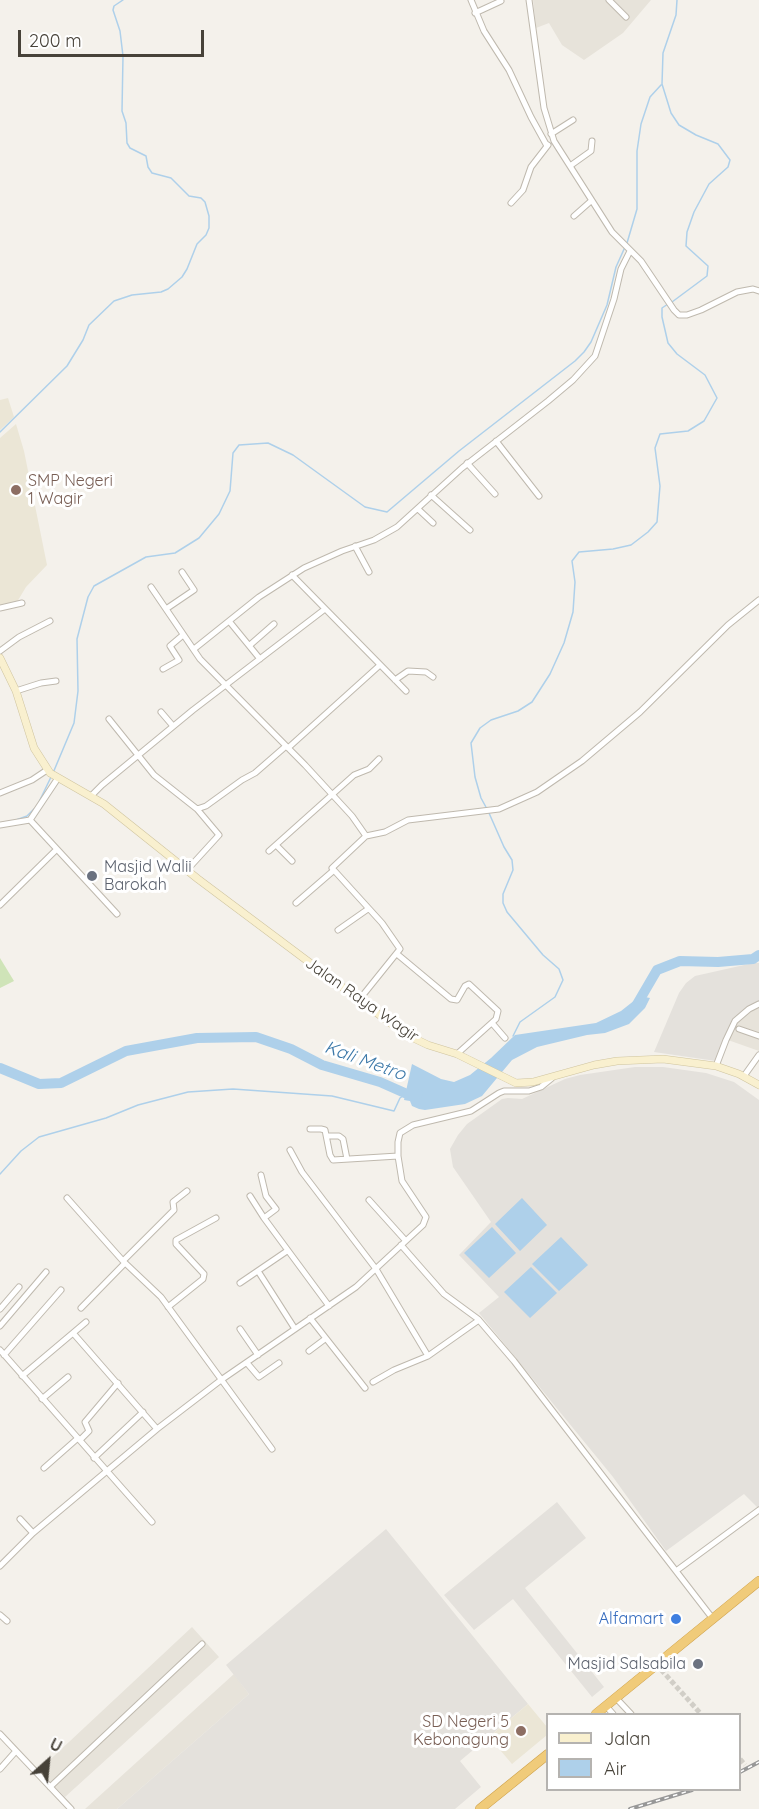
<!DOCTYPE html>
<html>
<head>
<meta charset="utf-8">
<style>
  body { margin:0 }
  #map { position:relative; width:759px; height:1809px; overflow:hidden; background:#f4f1eb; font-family:Quicksand,sans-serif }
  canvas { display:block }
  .legend { position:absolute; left:546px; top:1713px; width:195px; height:78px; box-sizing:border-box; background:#fff; border:2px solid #b5b3b0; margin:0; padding:8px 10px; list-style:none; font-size:18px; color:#474239 }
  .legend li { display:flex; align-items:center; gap:12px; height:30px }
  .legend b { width:30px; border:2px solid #b5b3b0 }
  .north { position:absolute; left:18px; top:1731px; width:60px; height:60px; -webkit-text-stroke:4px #fff; paint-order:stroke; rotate:27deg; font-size:16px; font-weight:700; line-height:24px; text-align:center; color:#474239 }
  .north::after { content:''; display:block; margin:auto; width:21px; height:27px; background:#474239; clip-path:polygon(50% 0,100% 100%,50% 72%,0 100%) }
  .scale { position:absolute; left:18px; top:30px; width:186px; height:27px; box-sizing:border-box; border:3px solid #474239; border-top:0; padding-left:8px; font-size:18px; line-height:21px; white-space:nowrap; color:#474239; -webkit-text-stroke:4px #fff; paint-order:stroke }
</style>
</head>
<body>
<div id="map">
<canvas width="759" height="1809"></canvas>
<ul class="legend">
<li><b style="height:8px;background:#f9f0cf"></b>Jalan</li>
<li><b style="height:16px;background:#aed0ea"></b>Air</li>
</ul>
<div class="north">U</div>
<div class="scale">200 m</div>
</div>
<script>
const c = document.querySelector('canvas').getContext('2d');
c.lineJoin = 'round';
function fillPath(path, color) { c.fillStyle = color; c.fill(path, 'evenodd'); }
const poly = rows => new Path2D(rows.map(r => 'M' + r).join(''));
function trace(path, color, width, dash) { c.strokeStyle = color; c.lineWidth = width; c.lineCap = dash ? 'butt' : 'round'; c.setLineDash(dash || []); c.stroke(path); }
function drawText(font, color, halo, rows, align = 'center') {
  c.font = font + ' Quicksand,sans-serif'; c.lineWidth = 6; c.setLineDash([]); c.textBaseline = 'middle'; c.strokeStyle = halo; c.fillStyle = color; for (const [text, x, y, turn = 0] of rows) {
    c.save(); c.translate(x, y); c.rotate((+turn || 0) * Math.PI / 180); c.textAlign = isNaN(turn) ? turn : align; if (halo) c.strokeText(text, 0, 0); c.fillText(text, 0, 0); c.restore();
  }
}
fillPath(poly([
  [533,0,651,0,623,33,584,60,562,45,549,23,536,28],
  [759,1006,759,1051,728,1040,737,1021],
  [192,1627,219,1657,65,1797,39,1770],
  [234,1674,249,1694,117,1809,85,1809]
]), '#e7e3da');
fillPath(poly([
  [753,963,759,963,759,1001,733,1020,716,1061,654,1052,679,993,686,983,695,976],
  [635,1067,663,1067,706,1073,734,1082,759,1100,759,1509,744,1494,666,1551,613,1477,479,1313,499,1297,459,1255,491,1222,453,1167,450,1149,458,1135,467,1124,502,1099,508,1098,522,1099,565,1079,580,1075],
  [557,1502,586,1538,525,1588,604,1687,592,1697,513,1599,474,1630,444,1595],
  [386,1529,528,1704,460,1761,481,1787,455,1809,117,1809,249,1694,226,1665]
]), '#e4e1dc');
fillPath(poly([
  [8,398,14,417,0,430,0,400],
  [16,424,24,451,47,565,26,587,17,602,0,606,0,438],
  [528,1704,547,1727,547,1735,512,1764,489,1737]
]), '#ebe6d6');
fillPath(poly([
  [0,958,14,981,0,988]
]), '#cfe4b8');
fillPath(poly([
  [640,996,650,998,645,1008,629,1024,605,1033,587,1035,537,1047,512,1060,482,1096,465,1104,425,1110,419,1109,412,1106,410,1101,404,1100,412,1064,441,1079,454,1082,470,1075,491,1058,515,1035,596,1023,621,1011],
  [522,1198,547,1225,520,1251,495,1224],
  [492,1227,516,1253,489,1278,464,1253],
  [561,1237,588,1265,559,1291,532,1264],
  [531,1267,557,1293,530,1318,504,1292]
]), '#aed0ea');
trace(poly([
  [627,243,637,209,637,151,641,124,650,97,661,85],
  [672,302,707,276,708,266,686,246,687,232,694,212,709,184,728,167,730,160,718,144,696,135,679,125,671,113,662,84,663,53,676,15,677,0],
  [0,432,67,366,83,340,89,325,114,301,132,295,161,292,168,289,182,277,187,269,197,244,206,235,209,228,209,216,205,202,201,198,189,196,171,178,152,173,148,167,146,156,130,148,127,143,126,123,122,111,123,56,120,31,113,10,114,6,123,0],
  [53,773,74,723,78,691,77,639,88,597,94,586,146,557,175,553,199,538,219,514,230,491,233,453,239,445,268,443,293,455,365,507,387,512,459,451,575,361,584,352,591,342,607,305,616,267,625,247],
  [39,802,51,777],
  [487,809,481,798,475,777,471,743,480,728,491,720,518,711,532,702,550,674,564,643,573,612,575,582,572,561,579,552,613,549,631,545,648,532,657,522,660,486,655,448,660,434,688,431,704,421,717,398,705,375,677,354,668,343,662,317,662,308,668,304],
  [489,813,504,847,512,860,513,870,503,894,503,903,507,912,543,955,559,969,563,980,555,997,520,1022,513,1036],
  [16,820,27,816,34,809],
  [0,1174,21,1151,39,1137,106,1118,138,1105,188,1092,233,1089,332,1096,394,1111,400,1098,406,1094]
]), '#aed0ea', 1.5);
trace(poly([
  [636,1006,657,970,680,961,718,962,753,959,759,955],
  [0,1068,39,1084,61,1083,126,1051,197,1038,256,1037,291,1049,322,1065,380,1082,407,1094,418,1094]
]), '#aed0ea', 10);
trace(poly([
  [656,1664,701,1714],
  [740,1759,745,1765]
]), '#d1cec7', 5, [5, 2.5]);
const street = poly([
  [471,0,484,31,509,70,531,117,547,146],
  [529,0,544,108,554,141,612,232,641,261,674,310,679,315,687,315,701,310,737,292,753,289,759,291],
  [609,0,626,17],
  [475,13,501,1],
  [551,134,573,120],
  [570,166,591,151,592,141],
  [511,203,523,190,531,167,548,145],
  [574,216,591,201],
  [496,441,539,496],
  [467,463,495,494],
  [431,495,470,530],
  [418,509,433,523],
  [355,546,369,572],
  [292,575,406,691],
  [151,587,200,659,305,765,352,816,366,836,332,868,382,923,400,949,359,1000],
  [0,608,22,603],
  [166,609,194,590,182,572],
  [229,621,260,659],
  [250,645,274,624],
  [194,649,259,597,304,568,342,551,374,540,397,527,462,468,548,401,573,380,595,356,614,299,621,269,630,251],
  [0,651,19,637,50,621],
  [163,669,179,660,170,646,183,635],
  [395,680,408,671,426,672,433,677],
  [16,691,41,683,56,681],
  [161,712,173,726],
  [109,719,154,775,197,809,206,806,242,780,255,773,286,746],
  [288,748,380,665],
  [0,793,32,780,47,770],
  [91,796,102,785,193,710,325,609],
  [30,820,117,914],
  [0,825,30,820,58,778],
  [366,836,385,832,408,820,499,809,537,792,582,761,640,712,728,625,759,600],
  [276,845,292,861],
  [269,851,354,775,369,769,379,759],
  [187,870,219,835,197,809],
  [296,903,333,871],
  [0,905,56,850],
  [338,930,368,909],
  [397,954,451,999,457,1000,465,986,469,984,498,1011,496,1019,457,1054],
  [492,1023,505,1038],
  [739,1029,759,1036],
  [716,1066,726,1040,735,1021,749,1009,759,1004],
  [744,1076,759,1055],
  [310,1129,321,1129,325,1130,330,1155,333,1160,398,1156],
  [327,1136,339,1136,343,1139,347,1159],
  [290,1150,302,1172,376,1269,428,1356],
  [261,1175,266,1196,276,1209,264,1218,329,1306],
  [250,1196,264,1218],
  [67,1198,123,1261,161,1297,272,1449],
  [369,1200,405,1240],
  [401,1245,444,1294,478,1319,514,1361,713,1619],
  [123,1261,174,1210,173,1202,187,1191],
  [258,1271,295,1329],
  [240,1283,287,1251],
  [168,1307,203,1279,204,1274,176,1244,176,1240,216,1218],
  [81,1308,125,1263],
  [0,1309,19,1287],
  [310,1318,365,1388],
  [0,1326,46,1272],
  [240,1329,258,1355],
  [73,1333,86,1322],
  [0,1350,152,1522],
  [309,1351,325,1339],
  [4,1355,61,1290],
  [247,1363,259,1377,279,1363],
  [22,1376,73,1333,157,1429],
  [373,1382,394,1370,428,1356,479,1320],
  [42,1399,68,1377],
  [80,1440,89,1431,85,1422,118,1383],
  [94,1458,143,1412],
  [44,1468,78,1438],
  [20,1519,33,1533],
  [0,1566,33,1533,157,1429,221,1380,356,1287,423,1225,426,1217,402,1181,398,1156,398,1142,400,1133,413,1125,471,1111,499,1093,504,1091,529,1091,541,1087,552,1078],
  [676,1571,759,1510],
  [0,1615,7,1621],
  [616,1698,631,1714],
  [606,1706,613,1714],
  [0,1734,71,1809],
  [0,1769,16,1751],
  [50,1787,202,1644]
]);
const secondary = poly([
  [0,658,16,691,34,748,50,773,104,804,198,879,405,1034,428,1045,457,1054,516,1083,533,1082,594,1065,617,1061,663,1059,716,1066,739,1074,759,1085]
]);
const highway = poly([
  [596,1714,759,1581],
  [480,1809,548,1754]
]);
trace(street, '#bfb9ae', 7);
trace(secondary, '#cfc49f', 8);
trace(highway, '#cea14b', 10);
trace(street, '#fff', 5);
trace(secondary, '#f9f0cf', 7);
trace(highway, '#f0cb7a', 9);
const rail = poly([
  [740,1772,759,1762],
  [630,1809,692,1790]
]);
trace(rail, '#989898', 4);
trace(rail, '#fff', 1.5, [4.5]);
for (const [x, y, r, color] of [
  [16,490,6,"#8d6e63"],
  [92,876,6,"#6b7280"],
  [676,1619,6,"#3f7fe0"],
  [698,1664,6,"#6b7280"],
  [521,1731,6,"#8d6e63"]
]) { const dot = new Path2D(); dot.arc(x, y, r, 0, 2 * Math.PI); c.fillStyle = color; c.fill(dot); trace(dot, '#fff', 2); }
drawText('16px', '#785e54', '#fff', [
  ["SMP Negeri",28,481],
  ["1 Wagir",28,499],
  ["SD Negeri 5",509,1722,"right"],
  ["Kebonagung",509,1740,"right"]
], 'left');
drawText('16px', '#5b616d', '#fff', [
  ["Masjid Walii",104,867],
  ["Barokah",104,885],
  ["Masjid Salsabila",686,1664,"right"]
], 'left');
drawText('16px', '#474239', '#fff', [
  ["Jalan Raya Wagir",362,1000,35]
]);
drawText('16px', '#366cbe', '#fff', [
  ["Alfamart",664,1619]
], 'right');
drawText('italic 18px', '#3d79a9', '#fff', [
  ["Kali Metro",365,1061,20]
]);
</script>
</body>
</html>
